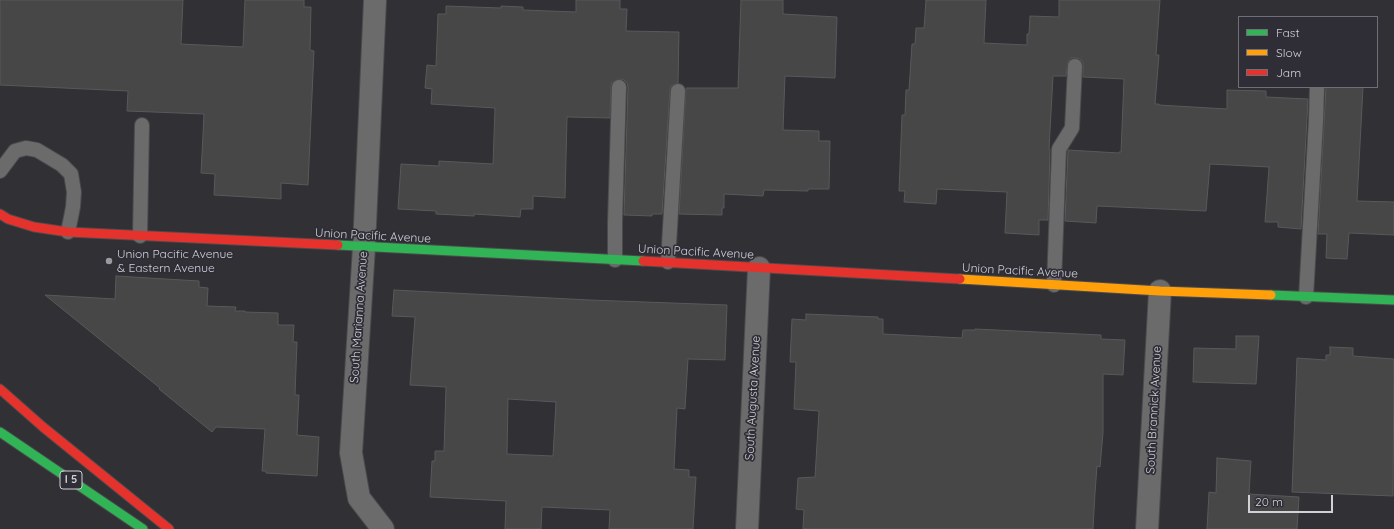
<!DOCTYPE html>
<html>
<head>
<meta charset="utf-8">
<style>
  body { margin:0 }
  #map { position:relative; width:1394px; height:529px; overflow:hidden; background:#303035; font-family:Quicksand,sans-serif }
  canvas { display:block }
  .legend { position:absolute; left:1238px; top:16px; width:140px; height:72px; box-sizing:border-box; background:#2f2e37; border:1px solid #706f77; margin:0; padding:5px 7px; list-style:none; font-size:12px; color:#d1d1d7 }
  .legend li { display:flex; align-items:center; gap:8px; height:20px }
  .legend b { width:20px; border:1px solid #706f77 }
  .scale { position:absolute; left:1248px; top:495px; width:85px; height:18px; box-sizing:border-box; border:2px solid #d1d1d7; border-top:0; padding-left:5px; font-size:12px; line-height:14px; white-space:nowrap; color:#d1d1d7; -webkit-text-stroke:3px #2f2e37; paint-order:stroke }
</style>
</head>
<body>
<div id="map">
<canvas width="1394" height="529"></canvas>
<ul class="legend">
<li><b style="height:5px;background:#30b455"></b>Fast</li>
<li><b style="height:5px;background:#ff9f0a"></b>Slow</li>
<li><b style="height:5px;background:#e5322d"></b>Jam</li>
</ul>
<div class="scale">20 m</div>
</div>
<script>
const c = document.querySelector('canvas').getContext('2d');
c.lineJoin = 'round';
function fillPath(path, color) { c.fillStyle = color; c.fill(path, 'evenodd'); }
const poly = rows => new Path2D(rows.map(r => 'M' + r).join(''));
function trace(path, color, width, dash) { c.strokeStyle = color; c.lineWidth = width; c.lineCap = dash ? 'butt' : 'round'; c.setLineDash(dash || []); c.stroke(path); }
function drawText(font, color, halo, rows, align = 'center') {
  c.font = font + ' Quicksand,sans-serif'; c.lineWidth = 3.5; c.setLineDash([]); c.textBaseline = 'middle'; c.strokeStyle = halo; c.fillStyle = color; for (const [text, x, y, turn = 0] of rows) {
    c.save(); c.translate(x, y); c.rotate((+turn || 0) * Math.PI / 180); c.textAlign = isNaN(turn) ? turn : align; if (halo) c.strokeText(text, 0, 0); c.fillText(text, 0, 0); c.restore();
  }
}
const building = poly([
  [0,0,183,0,181,44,243,47,245,0,304,0,304,7,311,7,310,50,314,51,308,185,281,183,281,199,214,195,215,174,201,173,204,114,127,111,128,91,0,85,0,0],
  [576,0,620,0,620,9,627,9,626,31,679,32,678,83,671,86,670,90,662,214,652,214,652,216,624,215,628,87,627,83,624,80,619,79,612,82,611,86,610,118,567,117,565,198,533,196,533,209,521,209,520,217,474,214,474,216,436,214,436,211,398,209,401,164,439,166,439,161,493,164,495,108,431,104,432,89,425,88,427,65,436,66,438,14,446,14,446,6,501,8,501,6,523,7,523,10,576,12,576,0],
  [741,0,783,0,783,14,837,17,835,78,785,76,783,130,819,131,819,141,830,141,829,189,808,189,808,191,764,190,763,196,724,194,724,208,722,208,722,215,679,214,686,88,738,88,741,0],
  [926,0,986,0,984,43,1027,45,1027,34,1029,34,1030,16,1059,17,1059,0,1160,0,1156,55,1159,55,1155,104,1159,104,1159,105,1227,109,1227,90,1266,91,1266,97,1308,99,1301,229,1278,227,1278,222,1265,222,1269,167,1210,164,1206,211,1097,206,1096,223,1065,221,1068,150,1119,153,1119,152,1121,152,1124,79,1083,77,1083,62,1080,59,1076,58,1071,58,1068,62,1066,76,1053,76,1049,149,1050,149,1048,220,1039,220,1039,235,1005,233,1007,192,937,189,936,204,904,202,905,191,899,191,902,115,905,115,906,90,909,90,912,44,915,44,916,28,924,28,926,0],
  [1326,87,1363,87,1357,201,1394,202,1394,235,1349,233,1347,259,1326,258,1327,234,1318,234,1326,87],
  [116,276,199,281,199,287,208,288,207,306,236,307,235,311,245,311,245,312,278,313,278,325,294,325,293,342,297,342,295,395,299,395,297,435,319,437,317,476,266,473,266,471,262,471,265,429,216,427,212,432,159,389,160,388,45,295,115,299,116,276],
  [394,290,590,300,727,305,725,360,688,359,685,409,677,408,674,469,689,470,689,477,696,477,693,529,609,529,610,510,542,507,541,529,505,529,506,501,430,497,432,461,435,461,435,451,444,451,446,387,410,385,415,317,392,316,394,290],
  [508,399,556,402,553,456,507,454,508,399],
  [806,314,878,317,878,319,883,319,883,334,962,338,963,330,975,330,975,329,1101,335,1101,339,1125,340,1123,375,1103,374,1103,433,1100,467,1097,466,1095,493,1093,529,803,529,804,510,796,509,798,478,815,477,819,411,794,409,796,362,790,362,792,319,806,320,806,314],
  [1236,336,1259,336,1256,384,1193,382,1194,348,1236,349,1236,336],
  [1330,347,1353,348,1353,356,1394,359,1393,496,1292,492,1297,358,1326,360,1326,355,1330,355,1330,347],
  [1217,458,1251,461,1249,494,1299,497,1297,529,1207,529,1209,492,1216,493,1217,458]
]);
fillPath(building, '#474748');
trace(building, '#59595a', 1);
const lane = poly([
  [0,171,15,151,26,148,37,150,62,165,71,174,74,192,73,207,68,232],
  [140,236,142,125],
  [615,260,615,223,619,87],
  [668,262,678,91],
  [1054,285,1059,149,1072,128,1075,66],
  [1306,297,1316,120,1317,87]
]);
const street = poly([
  [375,0,364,247,351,453,359,498,383,529],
  [747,529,759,268],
  [1147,529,1160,291]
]);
const fast = poly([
  [338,245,643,261],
  [1271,295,1394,300],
  [0,432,143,529]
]);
const slow = poly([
  [960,279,1160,291,1271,295]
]);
const jam = poly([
  [0,214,8,219,34,227,68,232,338,245],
  [643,261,960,279],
  [0,389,43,427,169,529]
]);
trace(lane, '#4b4b4e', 16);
trace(street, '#4b4b4e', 24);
trace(fast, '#4b4b4e', 11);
trace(slow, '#4b4b4e', 11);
trace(jam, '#4b4b4e', 11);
trace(lane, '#6b6b6c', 14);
trace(street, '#6b6b6c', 22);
trace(fast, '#30b455', 9);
trace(slow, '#ff9f0a', 9);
trace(jam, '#e5322d', 9);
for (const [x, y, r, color] of [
  [109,261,4,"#99999e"]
]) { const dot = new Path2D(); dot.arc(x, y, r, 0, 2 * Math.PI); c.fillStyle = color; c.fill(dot); trace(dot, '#2f2e37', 1.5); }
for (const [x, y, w] of [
  [71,480,22]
]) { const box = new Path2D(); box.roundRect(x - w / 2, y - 9, w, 18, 3); c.fillStyle = '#2f2e37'; c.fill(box); trace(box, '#d1d1d7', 1); }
drawText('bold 11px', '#d1d1d7', null, [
  ["I 5",71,480]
]);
drawText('12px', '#d1d1d7', '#2f2e37', [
  ["Union Pacific Avenue",373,236,3],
  ["Union Pacific Avenue",696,252,3],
  ["Union Pacific Avenue",1020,271,3],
  ["South Marianna Avenue",359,317,-86],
  ["South Augusta Avenue",753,398,-87],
  ["South Brannick Avenue",1154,410,-87]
]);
drawText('12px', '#d1d1d7', '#2f2e37', [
  ["Union Pacific Avenue",117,254],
  ["& Eastern Avenue",117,268]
], 'left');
</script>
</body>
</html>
